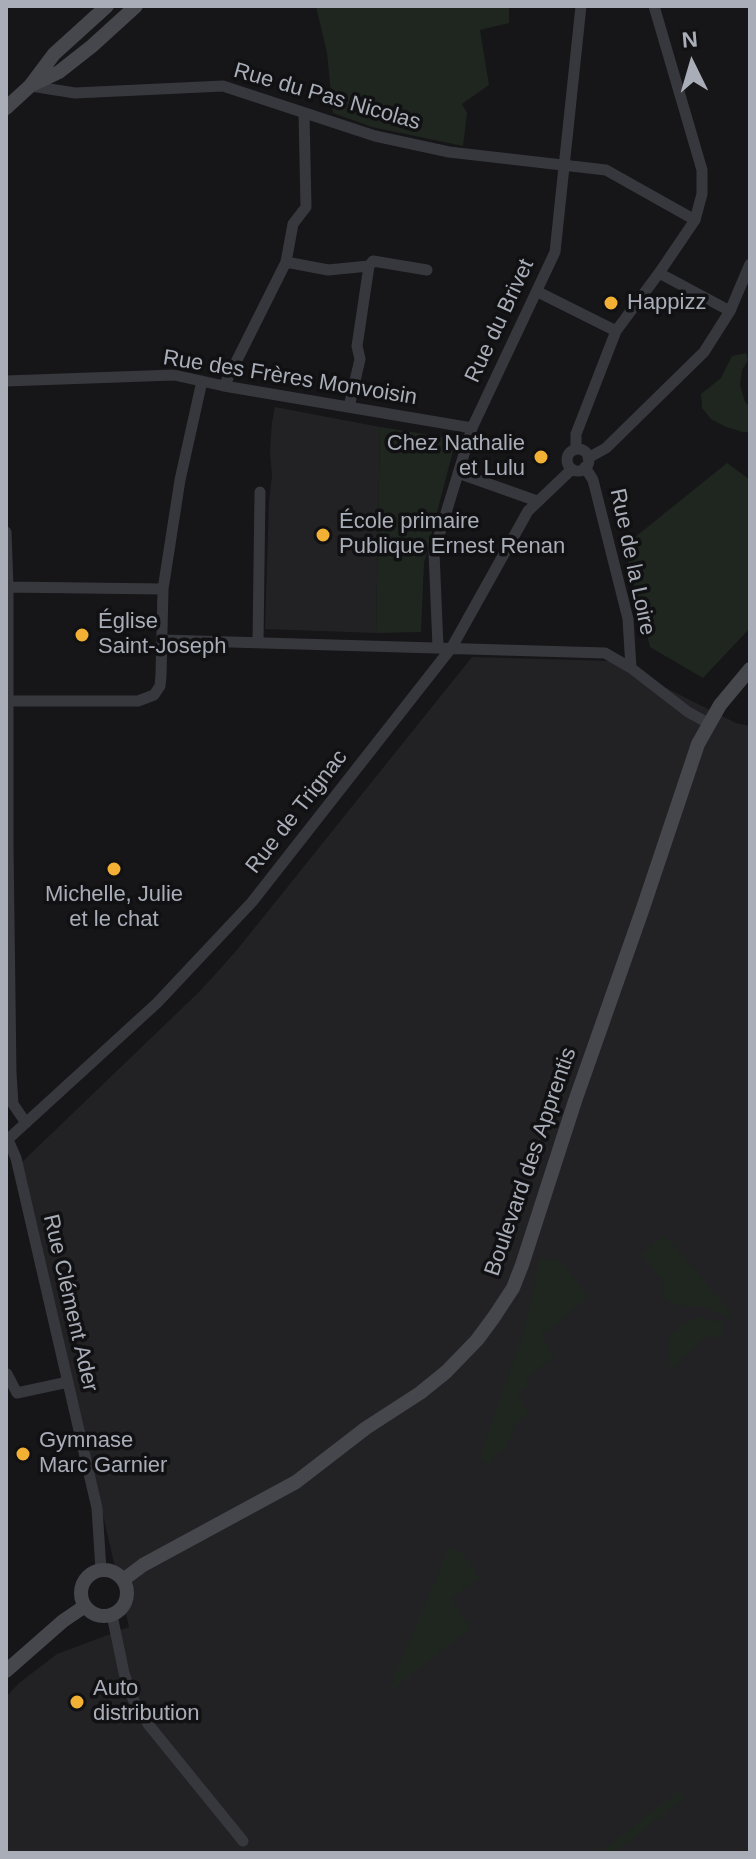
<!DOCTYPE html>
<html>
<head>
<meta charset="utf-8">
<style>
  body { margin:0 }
  #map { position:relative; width:756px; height:1859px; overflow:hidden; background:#161618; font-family:Arial,sans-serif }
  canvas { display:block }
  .frame { position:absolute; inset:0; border:8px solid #a8adb8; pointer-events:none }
  .north { position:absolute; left:652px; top:24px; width:80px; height:80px; -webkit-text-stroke:6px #111113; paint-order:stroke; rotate:355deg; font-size:22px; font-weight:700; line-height:32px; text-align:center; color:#a8adb8 }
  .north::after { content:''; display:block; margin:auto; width:28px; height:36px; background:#a8adb8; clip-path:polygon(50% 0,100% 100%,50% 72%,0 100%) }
</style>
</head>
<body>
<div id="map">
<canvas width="756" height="1859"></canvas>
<div class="frame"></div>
<div class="north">N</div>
</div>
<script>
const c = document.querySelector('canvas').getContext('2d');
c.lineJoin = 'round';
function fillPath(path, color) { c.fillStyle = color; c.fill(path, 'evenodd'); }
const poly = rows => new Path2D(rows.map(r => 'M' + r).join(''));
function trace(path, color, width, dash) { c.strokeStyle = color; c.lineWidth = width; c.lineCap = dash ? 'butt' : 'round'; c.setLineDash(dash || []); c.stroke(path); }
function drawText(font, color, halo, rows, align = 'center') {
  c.font = font + ' Arial,sans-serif'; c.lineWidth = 7; c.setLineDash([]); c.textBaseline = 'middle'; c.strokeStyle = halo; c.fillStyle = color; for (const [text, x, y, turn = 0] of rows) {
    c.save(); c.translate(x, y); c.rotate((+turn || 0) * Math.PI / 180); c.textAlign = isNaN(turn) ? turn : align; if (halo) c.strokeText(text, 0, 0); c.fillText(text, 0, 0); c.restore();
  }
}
fillPath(poly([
  [275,407,380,427,376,633,265,629,269,500,272,476,270,451,272,422],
  [472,657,612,661,736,723,750,726,750,1853,6,1853,6,1697,19,1683,57,1654,129,1627,21,1163,201,990,236,951]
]), '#222225');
fillPath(poly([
  [316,6,509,6,509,23,480,30,489,85,462,104,467,113,463,146,372,127,333,113,327,53],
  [746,353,748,360,742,370,740,385,745,402,750,407,750,432,743,432,726,427,711,419,702,408,701,394,721,378,732,356],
  [380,427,456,439,424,563,421,632,376,633],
  [727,463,750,480,750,628,703,678,650,647,624,546],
  [665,1235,729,1310,733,1319,703,1306,685,1306,668,1302,662,1293,663,1281,641,1255],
  [540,1258,560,1261,589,1297,541,1335,554,1356,526,1378,529,1384,517,1396,529,1413,514,1427,507,1445,486,1464,480,1457,525,1328],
  [697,1317,723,1322,721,1338,708,1335,671,1369,668,1354,669,1336,683,1324],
  [450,1547,462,1553,479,1577,450,1599,471,1628,393,1689,390,1686],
  [679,1790,684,1798,614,1853,600,1853]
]), '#1e261f');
trace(poly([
  [31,86,75,93,223,86,375,136,449,152,606,170,695,220],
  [286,262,328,270,369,266,373,261,427,270],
  [659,273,730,311],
  [538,292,616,331],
  [6,381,174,375,224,386,472,428],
  [224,386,286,262,293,224,306,207,304,113],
  [349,407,360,359,357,346,369,266],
  [576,449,576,434,616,331,659,273,695,220,702,194,702,170,654,6],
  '567 460a11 11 0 1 1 22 0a11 11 0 1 1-22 0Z',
  [588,458,606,448,704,352,730,311,750,264],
  [585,467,593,480,628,619,631,668],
  [458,473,537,501],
  [6,532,8,587,8,845,11,1073,13,1104,26,1123],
  [6,587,163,589,161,675,160,686,154,695,138,701,8,701],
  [163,589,180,480,202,381],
  [163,640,605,653,631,668,688,712,710,724],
  [258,642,260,492],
  [438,647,434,552,472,428,555,252,581,6],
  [8,1140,16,1158,97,1508,101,1570],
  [6,1141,157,1003,252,902,452,647,528,511,572,469],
  [6,1374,7,1374,17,1393,68,1382],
  [112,1615,124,1673,133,1699,148,1724,243,1841]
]), '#37383d', 11);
trace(poly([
  [34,84,59,72,92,46,136,6],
  [6,108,30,86,54,54,107,6],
  '81 1593a23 23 0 1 1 46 0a23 23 0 1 1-46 0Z',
  [123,1580,143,1565,296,1482,366,1428,420,1393,446,1372,477,1340,494,1317,513,1288,522,1265,575,1101,643,908,698,744,720,705,750,669],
  [6,1671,63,1621,85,1606]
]), '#45474d', 14);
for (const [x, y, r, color] of [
  [611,303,8,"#f2b134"],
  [541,457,8,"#f2b134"],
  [323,535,8,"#f2b134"],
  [82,635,8,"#f2b134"],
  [114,869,8,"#f2b134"],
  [23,1454,8,"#f2b134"],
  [77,1702,8,"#f2b134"]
]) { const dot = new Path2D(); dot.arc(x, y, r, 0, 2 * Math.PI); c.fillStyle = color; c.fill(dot); trace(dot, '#111113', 3); }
drawText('22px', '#a8adb8', '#111113', [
  ["Rue du Pas Nicolas",327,97,16],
  ["Rue du Brivet",500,321,-65],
  ["Rue des Frères Monvoisin",290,378,9],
  ["Rue de la Loire",632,562,78],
  ["Rue de Trignac",297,812,-52],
  ["Boulevard des Apprentis",531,1162,-71],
  ["Rue Clément Ader",70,1303,77]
]);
drawText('22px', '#a8adb8', '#111113', [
  ["Happizz",627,303],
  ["Chez Nathalie",525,444,"right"],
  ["et Lulu",525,469,"right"],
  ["École primaire",339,522],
  ["Publique Ernest Renan",339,547],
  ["Église",98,622],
  ["Saint-Joseph",98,647],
  ["Michelle, Julie",114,895,"center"],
  ["et le chat",114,920,"center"],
  ["Gymnase",39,1441],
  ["Marc Garnier",39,1466],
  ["Auto",93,1689],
  ["distribution",93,1714]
], 'left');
</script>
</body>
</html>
